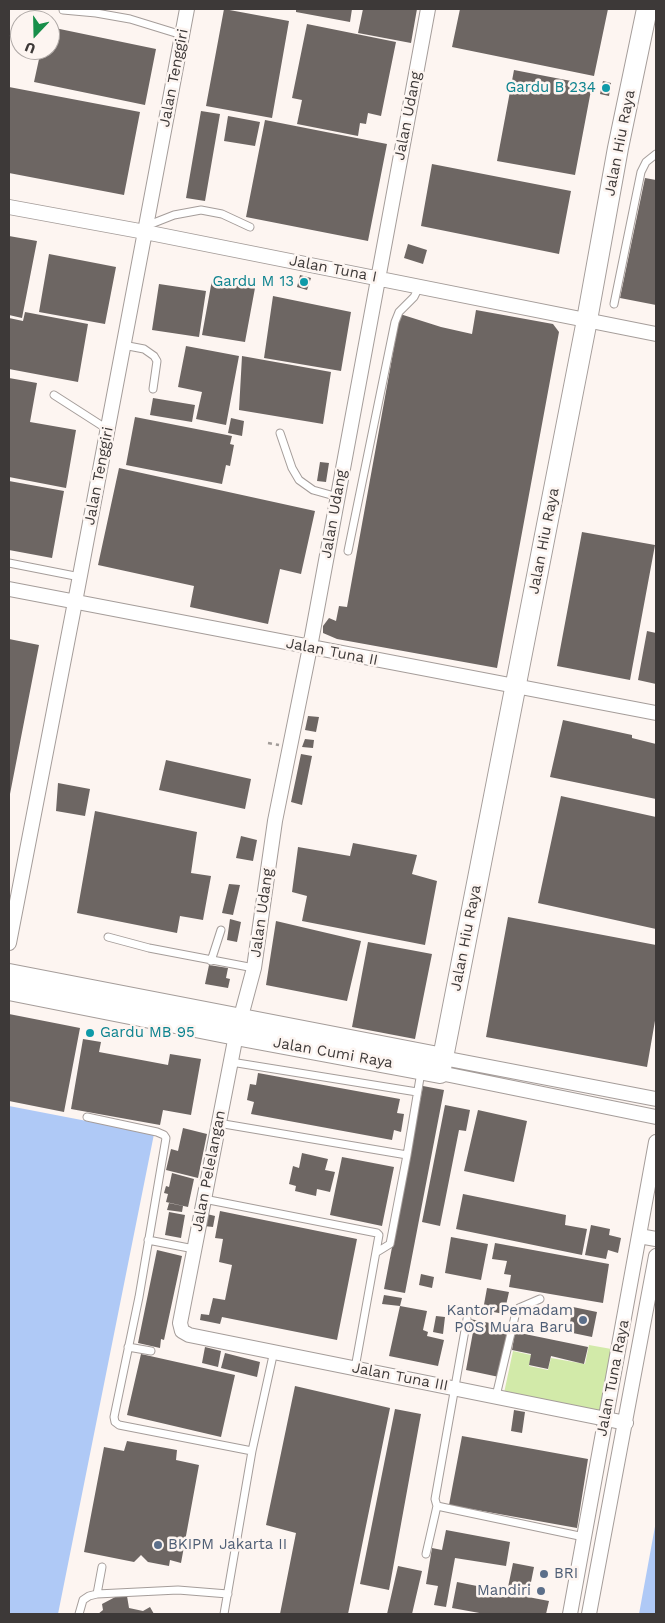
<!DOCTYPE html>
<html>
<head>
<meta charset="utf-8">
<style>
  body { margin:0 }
  #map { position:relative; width:665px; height:1623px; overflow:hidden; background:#fdf5f1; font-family:"Work Sans",sans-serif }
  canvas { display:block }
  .frame { position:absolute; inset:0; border:10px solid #3d3938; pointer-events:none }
  .north { position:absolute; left:10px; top:10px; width:50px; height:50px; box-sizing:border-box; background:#fdf5f1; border:1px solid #b0aaa7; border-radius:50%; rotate:201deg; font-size:14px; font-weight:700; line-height:20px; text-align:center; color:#3d3938 }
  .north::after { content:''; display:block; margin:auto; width:18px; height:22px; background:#188f4a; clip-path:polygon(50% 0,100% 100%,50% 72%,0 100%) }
</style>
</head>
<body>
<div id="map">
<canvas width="665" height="1623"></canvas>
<div class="frame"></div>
<div class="north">U</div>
</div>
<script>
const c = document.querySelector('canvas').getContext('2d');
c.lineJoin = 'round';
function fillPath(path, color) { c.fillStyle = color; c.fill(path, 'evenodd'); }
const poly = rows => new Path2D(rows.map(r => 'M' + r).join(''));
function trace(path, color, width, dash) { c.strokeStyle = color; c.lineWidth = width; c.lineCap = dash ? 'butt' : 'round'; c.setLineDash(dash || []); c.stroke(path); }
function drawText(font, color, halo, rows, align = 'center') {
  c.font = font + ' "Work Sans",sans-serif'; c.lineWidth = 5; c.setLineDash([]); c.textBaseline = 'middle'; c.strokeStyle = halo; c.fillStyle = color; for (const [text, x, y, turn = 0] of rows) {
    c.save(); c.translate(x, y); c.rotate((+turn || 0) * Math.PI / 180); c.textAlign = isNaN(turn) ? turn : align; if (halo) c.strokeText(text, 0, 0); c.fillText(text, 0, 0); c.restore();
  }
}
fillPath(poly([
  [589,1345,617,1350,604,1414,504,1393,513,1351,531,1355,529,1366,548,1370,551,1358,585,1364]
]), '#d2eaa9');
fillPath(poly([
  [9,1106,154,1134,58,1614,9,1614],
  [656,1521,656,1614,639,1614]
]), '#afc9f6');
fillPath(poly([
  [224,9,289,21,272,118,206,106],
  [296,9,352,9,350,22,296,12],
  [363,9,417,9,411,43,358,33],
  [460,9,608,9,594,76,452,47],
  [307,24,396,42,381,116,368,113,366,124,360,123,358,136,297,124,302,100,292,98],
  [50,27,156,49,145,105,34,82,41,50,50,50],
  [514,70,592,85,575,175,497,161],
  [603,81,611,83,609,96,600,94],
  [9,87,140,112,124,195,9,173],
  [201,111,220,114,205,201,186,198],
  [228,116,260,122,255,146,224,141],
  [265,120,387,144,368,241,246,217],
  [432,164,571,191,559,254,421,226],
  [645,178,656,180,656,305,620,298],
  [9,236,37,241,22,318,9,315],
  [408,244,427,250,423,264,404,258],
  [49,254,116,267,105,324,39,312],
  [300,275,311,278,307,290,297,287],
  [212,280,255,288,245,342,202,335],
  [159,284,206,291,199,337,152,330],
  [273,296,351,312,341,371,264,358],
  [476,310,553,324,559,332,497,668,337,639,323,633,323,626,329,618,336,621,339,606,347,607,400,314,441,327,472,334],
  [25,312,88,324,78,382,9,369,9,318,23,321],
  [186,346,239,356,226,425,196,419,202,392,178,387],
  [242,356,331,372,323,424,239,410],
  [9,378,37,383,30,422,76,430,66,488,9,477],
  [153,398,195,405,192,422,150,415],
  [135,417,232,436,230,444,234,445,230,466,226,465,222,484,126,465],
  [231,418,244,421,242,436,228,433],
  [320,462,329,463,326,482,317,481],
  [119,468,315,511,301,574,280,569,268,624,190,607,194,586,98,565],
  [9,481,64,491,52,558,9,550],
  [582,532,655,545,630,680,557,666],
  [647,631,656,633,656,684,638,680],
  [9,639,39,645,10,794,9,794],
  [308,716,319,717,316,732,305,730],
  [563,720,632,735,632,738,656,744,656,799,550,777],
  [305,739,314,740,313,748,302,747],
  [301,754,312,756,302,805,291,802],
  [166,760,251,779,245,809,159,790],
  [58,783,90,789,85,816,56,811],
  [561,796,656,817,656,929,538,903],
  [95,811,197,832,191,873,211,876,203,920,180,916,177,933,77,913],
  [241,836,257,840,253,861,236,858],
  [353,843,417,855,412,874,437,881,425,945,302,921,307,896,292,892,298,847,350,856],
  [229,884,240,885,233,915,222,913],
  [508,917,656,945,656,1015,647,1067,486,1037],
  [230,919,241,922,237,942,227,940],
  [276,921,361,941,347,1001,266,985],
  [368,942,432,954,415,1039,352,1027],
  [209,965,228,968,226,978,230,979,228,988,205,984],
  [9,1014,80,1028,64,1112,9,1101],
  [83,1039,101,1042,99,1052,168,1065,170,1054,201,1059,191,1115,163,1110,160,1125,71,1109],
  [258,1073,400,1099,397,1113,404,1114,401,1132,394,1130,392,1140,251,1114,254,1102,247,1100,250,1084,256,1085],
  [423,1086,444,1090,405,1293,384,1289],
  [445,1105,470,1110,466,1131,459,1130,440,1226,422,1222],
  [478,1110,527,1121,514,1182,464,1171],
  [183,1128,207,1134,198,1178,166,1170,171,1149,178,1151],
  [302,1153,328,1159,325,1170,335,1172,330,1192,317,1189,316,1196,295,1191,296,1186,289,1184,293,1166,299,1168],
  [342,1157,394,1167,382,1226,330,1215],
  [172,1173,194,1179,188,1207,166,1202,168,1194,164,1193,166,1186,169,1187],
  [463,1194,566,1215,565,1225,587,1229,582,1255,456,1229],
  [169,1203,183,1206,182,1212,167,1210],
  [220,1211,357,1239,337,1340,222,1317,220,1324,200,1320,201,1314,209,1315,213,1298,225,1300,232,1265,219,1262,223,1239,215,1238],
  [169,1212,185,1215,181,1238,165,1235],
  [207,1214,215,1216,213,1227,204,1226],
  [591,1225,610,1229,609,1235,621,1238,618,1253,608,1250,606,1259,585,1255],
  [451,1237,488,1244,481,1280,445,1273],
  [495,1243,609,1264,603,1303,509,1287,511,1275,504,1274,507,1261,492,1259],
  [157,1250,182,1256,164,1340,161,1339,160,1348,138,1343],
  [421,1274,434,1277,432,1288,419,1285],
  [487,1288,509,1292,504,1314,483,1310],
  [384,1295,402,1298,400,1306,382,1304],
  [400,1306,427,1311,423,1330,428,1332,427,1336,444,1340,438,1366,389,1356],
  [573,1307,597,1312,592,1337,568,1332],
  [436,1316,445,1317,443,1334,433,1332],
  [470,1319,510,1327,499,1377,466,1370,473,1332,468,1330],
  [515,1332,588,1347,584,1364,551,1356,548,1369,529,1365,531,1354,512,1350],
  [205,1347,221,1351,218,1367,202,1363],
  [225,1353,260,1362,257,1377,221,1368],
  [141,1354,235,1375,221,1437,127,1415],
  [295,1386,390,1408,348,1614,280,1614,296,1533,266,1525],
  [395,1409,421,1414,389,1590,360,1584],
  [514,1410,525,1412,522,1433,511,1431],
  [462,1436,588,1459,577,1528,449,1505],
  [127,1441,177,1450,176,1460,199,1465,181,1563,170,1560,169,1566,148,1562,141,1555,134,1562,84,1552,104,1447,124,1451],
  [446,1530,510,1542,506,1566,455,1558,446,1607,434,1605,438,1586,426,1584,432,1548,442,1550],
  [513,1563,534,1567,528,1597,549,1601,546,1614,485,1614,452,1608,457,1582,507,1592],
  [398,1566,422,1571,412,1614,387,1614],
  [121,1594,127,1596,129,1608,143,1611,150,1607,154,1614,98,1614,103,1610,102,1604]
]), '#6d6663');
const lane = poly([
  [63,10,96,13,130,19,182,35],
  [146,226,174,215,201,210,222,214,250,227],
  [614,304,641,172,646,162,656,154],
  [123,345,144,349,154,356,157,361,153,389],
  [54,395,107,429],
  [280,433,292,468,299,480,313,490,338,497],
  [348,551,395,322,399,312,414,297,419,287],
  [9,563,80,577],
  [108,937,149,948,254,968],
  [211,961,221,930],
  [231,1062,417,1092],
  [87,1117,157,1132,164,1135,166,1138,139,1297,114,1417,115,1422,119,1425,252,1451],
  [218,1123,407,1155],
  [204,1199,377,1233,379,1235,355,1368],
  [148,1240,194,1249],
  [377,1252,390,1244,407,1155,421,1072],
  [128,1347,151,1351],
  [496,1396,516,1312,519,1308,540,1299],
  [437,1506,584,1537],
  [426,1554,437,1506,435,1499,467,1319],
  [97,1594,102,1567],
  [79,1614,83,1600,89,1596,97,1594,178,1590,228,1594],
  [224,1614,252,1451,274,1351]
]);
const street = poly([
  [428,9,310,647,275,821,254,968,236,1035,180,1323,182,1331,189,1335,626,1423],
  [9,207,145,232,656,334],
  [9,589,656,713],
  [9,943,75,602,187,9],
  [443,1058,656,1099],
  [440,1073,656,1117],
  [639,1236,656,1239],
  [570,1614,656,1142],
  [589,1614,656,1256]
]);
const secondary = poly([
  [9,974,443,1058],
  [9,990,236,1035,440,1073,587,320,618,148,647,9]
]);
trace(lane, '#a59d9a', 9);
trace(street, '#a59d9a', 16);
trace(secondary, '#a59d9a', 22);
trace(poly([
  [268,743,279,745]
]), '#a29c99', 2.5, [4, 4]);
trace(lane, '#fff', 7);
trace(street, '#fff', 14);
trace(secondary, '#fff', 20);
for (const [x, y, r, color] of [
  [606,88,5,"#0f9aa8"],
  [304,282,5,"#0f9aa8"],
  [90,1033,5,"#0f9aa8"],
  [583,1320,5,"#5c6f8a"],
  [158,1545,5,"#5c6f8a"],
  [544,1574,5,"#5c6f8a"],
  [541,1591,5,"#5c6f8a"]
]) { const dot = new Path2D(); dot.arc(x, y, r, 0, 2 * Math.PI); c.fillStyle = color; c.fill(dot); trace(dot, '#fdf5f1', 2); }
drawText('15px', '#3d3938', '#fdf5f1', [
  ["Jalan Tenggiri",174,78,-79],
  ["Jalan Udang",408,116,-79],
  ["Jalan Hiu Raya",620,143,-79],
  ["Jalan Tuna I",333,269,11],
  ["Jalan Tenggiri",99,476,-79],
  ["Jalan Udang",334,514,-80],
  ["Jalan Hiu Raya",544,541,-79],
  ["Jalan Tuna II",332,652,11],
  ["Jalan Udang",262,913,-82],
  ["Jalan Hiu Raya",466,938,-79],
  ["Jalan Cumi Raya",333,1053,10],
  ["Jalan Pelelangan",209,1171,-79],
  ["Jalan Tuna III",400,1377,11],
  ["Jalan Tuna Raya",613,1378,-79]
]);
drawText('15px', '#0d838f', '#fdf5f1', [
  ["Gardu B 234",596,88],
  ["Gardu M 13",294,282],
  ["Gardu MB 95",100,1033,"left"]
], 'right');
drawText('15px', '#4e5e75', '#fdf5f1', [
  ["Kantor Pemadam",573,1311],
  ["POS Muara Baru",573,1328],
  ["BKIPM Jakarta II",168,1545,"left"],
  ["BRI",554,1574,"left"],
  ["Mandiri",531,1591]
], 'right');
</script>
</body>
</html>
